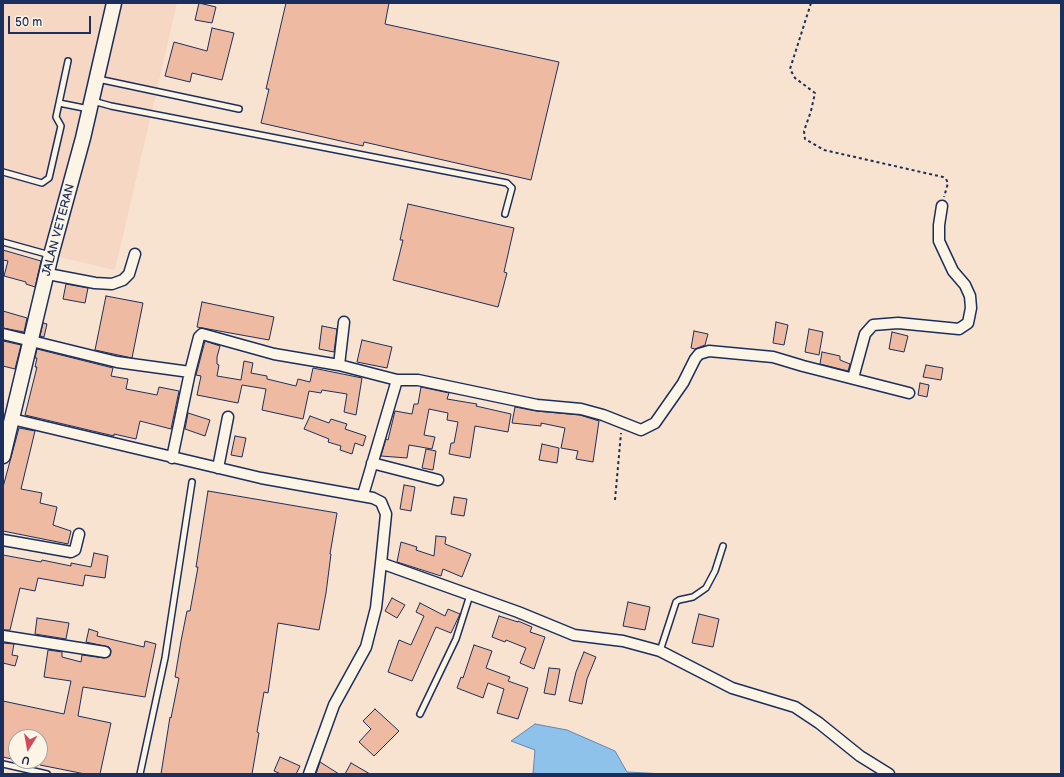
<!DOCTYPE html>
<html>
<head>
<meta charset="utf-8">
<style>
  body { margin:0 }
  #map { position:relative; width:1064px; height:777px; overflow:hidden; background:#f8e3d1; font-family:"Balsamiq Sans",sans-serif }
  canvas { display:block }
  .frame { position:absolute; inset:0; border:4px solid #1b2f5e; pointer-events:none }
  .north { position:absolute; left:8px; top:729px; width:40px; height:40px; box-sizing:border-box; background:#fcf5e5; border:1px solid #a2a6af; border-radius:50%; rotate:191deg; font-size:11px; font-weight:700; line-height:16px; text-align:center; color:#1b2f5e }
  .north::after { content:''; display:block; margin:auto; width:14px; height:18px; background:#d1495b; clip-path:polygon(50% 0,100% 100%,50% 72%,0 100%) }
  .scale { position:absolute; left:8px; top:16px; width:83px; height:18px; box-sizing:border-box; border:2px solid #1b2f5e; border-top:0; padding-left:5px; font-size:12px; line-height:14px; white-space:nowrap; color:#1b2f5e; -webkit-text-stroke:3px #fcf5e5; paint-order:stroke }
</style>
</head>
<body>
<div id="map">
<canvas width="1064" height="777"></canvas>
<div class="frame"></div>
<div class="north">U</div>
<div class="scale">50 m</div>
</div>
<script>
const c = document.querySelector('canvas').getContext('2d');
c.lineJoin = 'round';
function fillPath(path, color) { c.fillStyle = color; c.fill(path, 'evenodd'); }
const poly = rows => new Path2D(rows.map(r => 'M' + r).join(''));
function trace(path, color, width, dash) { c.strokeStyle = color; c.lineWidth = width; c.lineCap = dash ? 'butt' : 'round'; c.setLineDash(dash || []); c.stroke(path); }
function drawText(font, color, halo, rows, align = 'center') {
  c.font = font + ' "Balsamiq Sans",sans-serif'; c.lineWidth = 3; c.setLineDash([]); c.textBaseline = 'middle'; c.strokeStyle = halo; c.fillStyle = color; for (const [text, x, y, turn = 0] of rows) {
    c.save(); c.translate(x, y); c.rotate((+turn || 0) * Math.PI / 180); c.textAlign = isNaN(turn) ? turn : align; if (halo) c.strokeText(text, 0, 0); c.fillText(text, 0, 0); c.restore();
  }
}
fillPath(poly([
  [3,3,177,3,115,270,3,244]
]), '#f5d7c3');
const water = poly([
  [535,724,567,730,615,751,627,772,665,774,533,774,535,750,511,741,535,724]
]);
fillPath(water, '#8ec2eb');
trace(water, '#6087b3', 1);
const building = poly([
  [199,3,216,7,212,23,195,20,199,3],
  [286,3,389,3,385,24,559,62,531,180,364,142,363,146,261,123,269,89,266,89,286,3],
  [212,28,234,33,222,80,192,73,190,82,165,76,174,42,207,51,212,28],
  [408,204,514,228,504,272,507,273,498,307,393,280,403,240,400,240,408,204],
  [3,250,41,261,35,287,26,284,26,282,4,276,8,261,3,260,3,250],
  [66,284,88,288,85,303,63,299,66,284],
  [106,296,143,303,132,358,95,350,106,296],
  [202,302,274,317,269,340,197,327,202,302],
  [3,311,27,318,24,332,3,328,3,311],
  [776,322,788,325,784,345,773,343,776,322],
  [43,323,47,324,44,337,40,336,43,323],
  [322,326,337,329,334,352,319,349,322,326],
  [809,329,823,332,819,355,805,352,809,329],
  [694,331,708,334,705,345,695,349,691,348,694,331],
  [892,332,908,336,904,352,889,349,892,332],
  [362,340,392,347,387,368,357,362,362,340],
  [3,341,21,345,15,369,3,366,3,341],
  [205,341,220,346,217,357,217,364,219,365,217,376,241,380,244,361,253,363,251,373,267,376,267,379,296,386,298,379,310,382,313,368,362,378,356,415,344,412,347,394,322,390,321,393,309,391,303,419,262,410,266,389,242,385,238,403,197,395,201,376,196,375,205,341],
  [37,349,113,368,111,376,128,379,126,389,157,395,159,387,179,391,171,429,140,421,136,439,114,434,114,436,25,415,37,367,35,367,37,358,35,358,37,349],
  [822,352,840,356,840,360,850,364,848,371,820,364,822,352],
  [926,365,943,368,941,380,923,377,926,365],
  [920,383,929,385,927,397,918,395,920,383],
  [421,387,449,393,447,399,477,404,476,406,511,414,508,432,475,426,470,458,449,454,451,443,454,443,458,422,447,420,448,413,429,409,424,435,435,437,432,449,409,445,407,458,381,456,386,439,388,440,395,411,412,414,414,404,418,404,421,387],
  [515,407,536,411,580,415,599,421,593,462,576,459,578,451,561,448,565,428,541,423,541,426,512,423,515,407],
  [188,413,210,420,205,436,185,429,188,413],
  [310,416,329,423,331,419,347,424,345,429,366,436,363,446,355,443,352,454,340,450,341,446,328,442,329,439,304,429,310,416],
  [19,428,35,431,21,489,42,493,40,503,57,507,53,525,71,531,68,544,3,531,3,487,19,428],
  [235,436,246,438,242,457,231,455,235,436],
  [542,444,559,448,557,463,539,460,542,444],
  [426,449,436,451,433,470,422,468,426,449],
  [404,485,415,487,411,511,400,509,404,485],
  [208,491,337,513,330,554,331,554,326,593,319,630,278,623,268,693,264,692,257,732,259,733,252,774,161,774,170,717,171,718,179,678,175,677,181,641,187,611,190,611,198,567,196,567,208,491],
  [454,497,467,499,464,516,451,514,454,497],
  [436,536,446,537,445,544,471,554,462,577,443,569,441,576,397,562,401,542,417,547,416,550,434,556,436,536],
  [94,553,108,556,105,578,85,575,83,586,38,578,35,591,20,588,10,630,3,630,3,555,41,562,42,560,71,566,71,563,91,567,94,553],
  [392,598,405,605,397,618,385,611,392,598],
  [628,602,650,607,645,630,623,626,628,602],
  [420,603,445,616,448,609,460,614,451,633,436,627,412,681,388,672,399,640,411,645,424,616,416,612,420,603],
  [699,614,719,619,713,647,692,643,699,614],
  [499,616,518,622,518,621,532,627,530,632,545,637,534,669,520,663,526,648,506,640,505,642,492,637,499,616],
  [37,618,69,623,66,639,35,634,37,618],
  [89,629,98,632,97,636,144,647,145,641,156,644,145,697,83,687,78,716,111,723,100,774,85,774,40,765,40,737,16,737,16,760,3,757,3,701,64,714,71,681,44,677,48,650,62,652,62,657,81,662,82,655,104,658,110,656,111,650,109,647,86,642,89,629],
  [3,643,14,644,12,655,18,656,15,666,3,663,3,643],
  [474,645,492,651,486,668,510,677,508,681,528,688,518,719,497,713,504,689,488,683,483,698,457,688,461,677,463,678,474,645],
  [584,652,596,657,587,679,582,704,569,701,576,672,584,652],
  [549,668,560,669,555,695,544,693,549,668],
  [375,709,399,731,374,756,359,742,371,729,363,721,375,709],
  [280,757,300,766,296,774,281,774,274,771,280,757],
  [320,762,339,774,316,774,320,762],
  [351,763,370,774,345,774,351,763]
]);
fillPath(building, '#eebaa1');
trace(building, '#1b2f5e', 1);
const service = poly([
  [98,79,239,109],
  [93,101,111,106,507,183,512,188,505,214],
  [59,103,89,109],
  [3,172,42,183,49,178,61,126,56,117,68,61],
  [3,242,50,255],
  [660,651,676,602,679,600,693,597,706,588,715,571,723,546],
  [420,714,456,639,470,595],
  [3,764,47,774],
  [140,774,165,658,192,482]
]);
const minor = poly([
  [48,274,95,283,112,284,123,280,129,274,135,254],
  [3,334,117,362,190,372],
  [339,365,344,322],
  [853,378,865,334,873,325,898,323,959,329,968,323,971,308,970,296,965,285,953,271,939,241,939,225,942,206],
  [12,419,261,478,373,498,381,502,386,514,381,563,518,612,574,635,623,641,660,651,732,688,795,707,819,723,860,756,889,774],
  [172,458,190,372,199,337,202,334,274,354,339,365,397,380,418,380,537,405,581,409,603,415,641,430,655,423,683,383,695,359,699,354,709,351,773,357,803,366,909,393],
  [372,463,438,480],
  [218,468,228,417],
  [363,495,397,380],
  [3,540,71,552,75,550,79,534],
  [3,636,105,652],
  [309,774,334,705,366,647,376,608,381,563]
]);
const secondary = poly([
  [3,456,51,255,83,138,114,3]
]);
trace(service, '#1b2f5e', 8);
trace(minor, '#1b2f5e', 13);
trace(secondary, '#1b2f5e', 17);
trace(poly([
  [811,3,790,69,795,78,815,93,811,111,804,131,805,139,824,150,943,177,946,179,948,183,944,197],
  [615,500,621,433]
]), '#1b2f5e', 2, [3, 3]);
trace(service, '#fcf5e5', 5);
trace(minor, '#fcf5e5', 10);
trace(secondary, '#fcf5e5', 14);
drawText('12px', '#1b2f5e', '#fcf5e5', [
  ["JALAN VETERAN",59,230,-75]
]);
</script>
</body>
</html>
